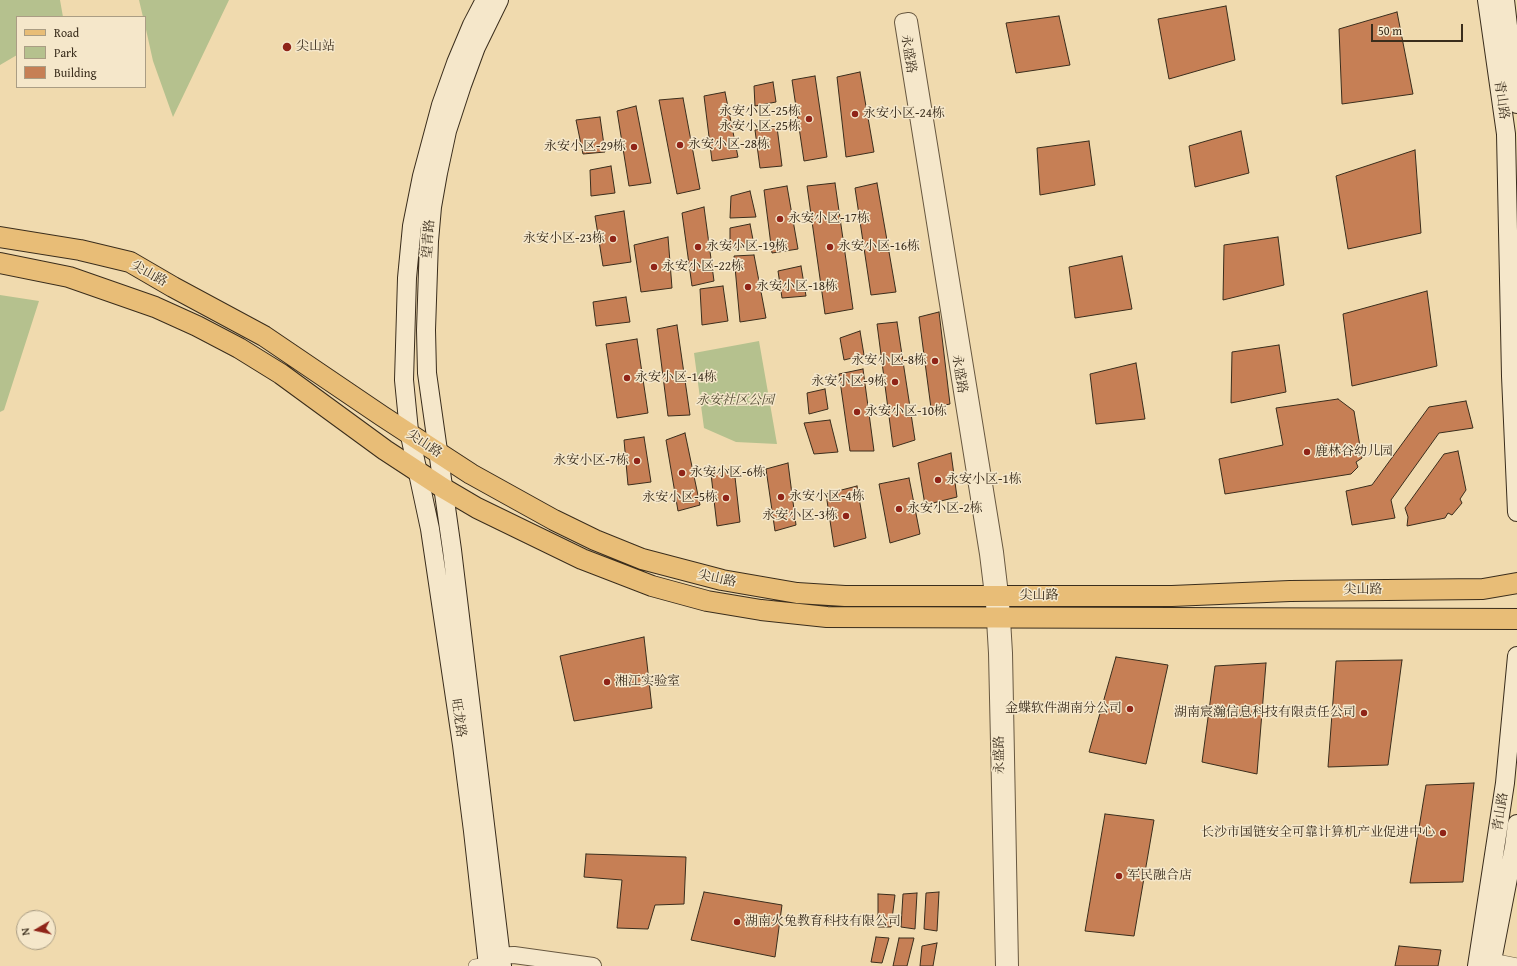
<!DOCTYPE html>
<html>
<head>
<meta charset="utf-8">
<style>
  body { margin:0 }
  #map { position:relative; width:1517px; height:966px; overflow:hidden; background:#f0daae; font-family:"Gentium Book Plus",serif }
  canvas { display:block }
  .legend { position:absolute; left:16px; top:16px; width:130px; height:72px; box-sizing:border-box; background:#f5e7ca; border:1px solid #aa9d84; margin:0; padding:5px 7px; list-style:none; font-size:12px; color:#3a2d1c }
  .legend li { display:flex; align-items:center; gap:8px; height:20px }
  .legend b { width:20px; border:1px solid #aa9d84 }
  .north { position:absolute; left:16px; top:910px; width:40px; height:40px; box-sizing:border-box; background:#f5e7ca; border:1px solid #aa9d84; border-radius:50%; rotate:261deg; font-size:11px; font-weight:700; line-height:16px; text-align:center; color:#3a2d1c }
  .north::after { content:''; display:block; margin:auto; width:14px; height:18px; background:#8f2418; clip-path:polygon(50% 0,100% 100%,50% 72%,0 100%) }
  .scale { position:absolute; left:1371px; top:24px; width:92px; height:18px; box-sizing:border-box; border:2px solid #3a2d1c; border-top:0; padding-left:5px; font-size:12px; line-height:14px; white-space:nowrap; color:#3a2d1c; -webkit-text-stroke:3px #f5e7ca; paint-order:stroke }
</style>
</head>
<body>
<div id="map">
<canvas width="1517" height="966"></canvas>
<ul class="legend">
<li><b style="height:5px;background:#e8bd77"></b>Road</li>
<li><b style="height:11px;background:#b5c18e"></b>Park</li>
<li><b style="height:11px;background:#c67f55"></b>Building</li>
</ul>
<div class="north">N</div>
<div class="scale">50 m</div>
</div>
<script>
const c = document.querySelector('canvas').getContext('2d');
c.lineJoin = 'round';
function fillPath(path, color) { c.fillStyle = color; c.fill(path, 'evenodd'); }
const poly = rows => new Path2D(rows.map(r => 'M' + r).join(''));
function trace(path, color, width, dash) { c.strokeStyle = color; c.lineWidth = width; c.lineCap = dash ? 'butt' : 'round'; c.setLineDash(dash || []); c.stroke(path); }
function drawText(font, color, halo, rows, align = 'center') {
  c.font = font + ' "Gentium Book Plus","Noto Serif SC",serif'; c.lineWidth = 3; c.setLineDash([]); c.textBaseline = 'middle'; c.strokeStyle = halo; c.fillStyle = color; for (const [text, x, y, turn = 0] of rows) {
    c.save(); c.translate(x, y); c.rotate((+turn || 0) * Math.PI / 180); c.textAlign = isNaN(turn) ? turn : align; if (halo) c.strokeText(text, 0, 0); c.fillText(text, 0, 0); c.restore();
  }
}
fillPath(poly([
  [0,0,60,0,63,17,17,17,17,55,0,65],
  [139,0,229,0,173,117,153,61,145,25,145,17,143,17],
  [0,295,39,301,4,410,0,412],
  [759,341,777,444,736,442,704,428,694,353]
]), '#b5c18e');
const building = poly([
  [1226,6,1235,60,1169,79,1158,19,1226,6],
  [1397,12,1413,94,1342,104,1339,29,1397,12],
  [1059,16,1070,65,1016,73,1006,23,1059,16],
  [860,72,874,152,846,157,837,77,860,72],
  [815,76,827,157,804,161,792,80,815,76],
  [773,82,776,102,755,106,754,86,773,82],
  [725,92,738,157,712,161,704,96,725,92],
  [683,98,700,189,677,194,659,100,683,98],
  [636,106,651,183,629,186,617,111,636,106],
  [600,117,605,152,583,154,576,120,600,117],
  [777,127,782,166,760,168,755,130,777,127],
  [1241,131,1249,173,1195,187,1189,146,1241,131],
  [1089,141,1095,185,1040,195,1037,148,1089,141],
  [1415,150,1421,233,1348,249,1336,176,1415,150],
  [611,166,615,193,591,196,590,170,611,166],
  [835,183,853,309,825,314,807,186,835,183],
  [877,183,896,292,871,295,855,188,877,183],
  [787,186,798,249,772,253,764,190,787,186],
  [750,191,756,217,730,218,731,196,750,191],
  [704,207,714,281,692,286,682,213,704,207],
  [624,211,631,262,603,266,595,216,624,211],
  [750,224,754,245,730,249,730,228,750,224],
  [668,237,672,288,641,292,634,245,668,237],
  [1278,237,1284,285,1223,300,1224,245,1278,237],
  [754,255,766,318,740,322,734,256,754,255],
  [1122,256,1132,309,1075,318,1069,267,1122,256],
  [801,266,806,296,782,298,778,271,801,266],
  [723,286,728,321,702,325,700,289,723,286],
  [1427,291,1437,366,1352,386,1343,314,1427,291],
  [626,297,630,322,596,326,593,302,626,297],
  [939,312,950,404,931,408,919,317,939,312],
  [897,322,915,440,893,447,877,324,897,322],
  [677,325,690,415,668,416,657,329,677,325],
  [860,331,864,355,844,360,840,338,860,331],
  [637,339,648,413,617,418,606,344,637,339],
  [1279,345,1286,392,1231,403,1232,352,1279,345],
  [1136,363,1145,419,1096,424,1090,374,1136,363],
  [863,369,874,451,850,451,839,374,863,369],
  [825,389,828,409,809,414,807,393,825,389],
  [1338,399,1354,411,1362,458,1356,462,1358,467,1351,474,1225,494,1219,459,1283,445,1276,408,1338,399],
  [1466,401,1473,428,1439,433,1391,500,1395,518,1352,525,1346,491,1372,485,1429,407,1466,401],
  [830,420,838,452,814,454,804,423,830,420],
  [685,433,700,505,678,511,666,440,685,433],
  [644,437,651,482,628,485,624,440,644,437],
  [1458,451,1466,490,1460,499,1462,503,1452,515,1448,513,1445,518,1407,526,1408,517,1405,508,1444,454,1458,451],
  [951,453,957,497,925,505,918,463,951,453],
  [788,463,796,525,775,531,766,469,788,463],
  [734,468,740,522,717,526,711,474,734,468],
  [909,478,920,534,890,543,879,484,909,478],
  [857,486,866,538,834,547,826,494,857,486],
  [644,637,652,708,574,721,560,656,644,637],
  [1116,657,1168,665,1146,764,1089,752,1116,657],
  [1402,660,1388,765,1328,767,1336,661,1402,660],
  [1266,663,1257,774,1202,762,1215,666,1266,663],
  [1474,783,1463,882,1410,883,1426,785,1474,783],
  [1105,814,1154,820,1134,936,1085,931,1105,814],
  [586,854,686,857,684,904,655,905,648,929,617,928,622,880,584,877,586,854],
  [704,892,782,905,775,957,691,940,704,892],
  [939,892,937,931,924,929,926,893,939,892],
  [917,893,915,929,901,927,903,894,917,893],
  [878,894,895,895,891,927,878,927,878,894],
  [876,937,889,938,882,963,871,962,876,937],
  [899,938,914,938,907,966,893,966,899,938],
  [937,943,933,966,920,966,922,946,937,943],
  [1399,946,1441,950,1438,966,1395,966,1399,946]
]);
fillPath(building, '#c67f55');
trace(building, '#3a2d1c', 1);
const minor = poly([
  [1484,964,1493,960,1517,965],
  [475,966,488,964]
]);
const tertiary = poly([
  [488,956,514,955,593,966],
  [1004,966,997,653,994,603,988,554,903,22,909,21,995,552,1001,603,1004,653,1010,966]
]);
const secondary = poly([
  [485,0,472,25,456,63,441,105,422,176,412,226,407,278,404,380,409,431,430,529,462,745,473,831,488,966],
  [499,0,476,47,462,85,447,131,438,173,432,207,429,241,426,330,427,373,452,550,502,966],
  [1487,0,1506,134,1511,376,1517,512],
  [1505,0,1517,104],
  [1477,966,1505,783,1517,656],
  [1491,966,1514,847,1517,824]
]);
const primary = poly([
  [0,237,80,250,130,262,173,287,264,336,382,416,471,474,554,520,595,540,642,559,722,580,797,593,845,596,1172,596,1290,591,1483,589,1517,583],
  [0,263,69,277,155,307,197,326,239,348,281,374,385,450,443,488,477,508,582,559,652,586,707,601,761,610,827,617,1517,619]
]);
trace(minor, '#685840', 14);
trace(tertiary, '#685840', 18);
trace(secondary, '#3a2d1c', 20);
trace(primary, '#3a2d1c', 22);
trace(minor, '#f5e7ca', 13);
trace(tertiary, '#f5e7ca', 16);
trace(secondary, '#f5e7ca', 18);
trace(primary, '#e8bd77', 20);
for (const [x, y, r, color] of [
  [287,47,5,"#8f2418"],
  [855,114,4,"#8f2418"],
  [809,119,4,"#8f2418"],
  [680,145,4,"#8f2418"],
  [634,147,4,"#8f2418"],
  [780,219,4,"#8f2418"],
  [613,239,4,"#8f2418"],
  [698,247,4,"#8f2418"],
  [830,247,4,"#8f2418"],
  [654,267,4,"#8f2418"],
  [748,287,4,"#8f2418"],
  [935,361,4,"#8f2418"],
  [627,378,4,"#8f2418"],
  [895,382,4,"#8f2418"],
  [857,412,4,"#8f2418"],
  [1307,452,4,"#8f2418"],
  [637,461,4,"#8f2418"],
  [682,473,4,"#8f2418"],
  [938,480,4,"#8f2418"],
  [781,497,4,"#8f2418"],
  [726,498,4,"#8f2418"],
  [899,509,4,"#8f2418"],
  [846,516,4,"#8f2418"],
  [607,682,4,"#8f2418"],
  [1130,709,4,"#8f2418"],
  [1364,713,4,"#8f2418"],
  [1443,833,4,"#8f2418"],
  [1119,876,4,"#8f2418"],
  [737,922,4,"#8f2418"]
]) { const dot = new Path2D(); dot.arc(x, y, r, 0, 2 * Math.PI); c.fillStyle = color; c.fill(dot); trace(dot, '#f5e7ca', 1.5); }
drawText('13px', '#3a2d1c', '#f5e7ca', [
  ["尖山站",296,47],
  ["永安小区-25栋",801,112,"right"],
  ["永安小区-25栋",801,127,"right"],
  ["永安小区-24栋",863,114],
  ["永安小区-28栋",688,145],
  ["永安小区-29栋",626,147,"right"],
  ["永安小区-17栋",788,219],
  ["永安小区-23栋",605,239,"right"],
  ["永安小区-19栋",706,247],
  ["永安小区-16栋",838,247],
  ["永安小区-22栋",662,267],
  ["永安小区-18栋",756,287],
  ["永安小区-8栋",927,361,"right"],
  ["永安小区-14栋",635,378],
  ["永安小区-9栋",887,382,"right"],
  ["永安小区-10栋",865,412],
  ["鹿林谷幼儿园",1315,452],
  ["永安小区-7栋",629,461,"right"],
  ["永安小区-6栋",690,473],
  ["永安小区-1栋",946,480],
  ["永安小区-4栋",789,497],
  ["永安小区-5栋",718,498,"right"],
  ["永安小区-2栋",907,509],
  ["永安小区-3栋",838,516,"right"],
  ["湘江实验室",615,682],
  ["金蝶软件湖南分公司",1122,709,"right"],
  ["湖南宸瀚信息科技有限责任公司",1356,713,"right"],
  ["长沙市国链安全可靠计算机产业促进中心",1435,833,"right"],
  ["军民融合店",1127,876],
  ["湖南火兔教育科技有限公司",745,922]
], 'left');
drawText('13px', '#3a2d1c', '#f5e7ca', [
  ["永盛路",908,54,81],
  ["青山路",1501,100,82],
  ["望青路",429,239,-86],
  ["尖山路",149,274,29],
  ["永盛路",959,374,81],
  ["尖山路",424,444,33],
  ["尖山路",717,579,12],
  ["尖山路",1363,590,-1],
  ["尖山路",1039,596],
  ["旺龙路",458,718,82],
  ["永盛路",1000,755,-91],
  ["青山路",1501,812,-81]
]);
drawText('italic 13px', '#534b33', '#f5e7ca', [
  ["永安社区公园",735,401]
]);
</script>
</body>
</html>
